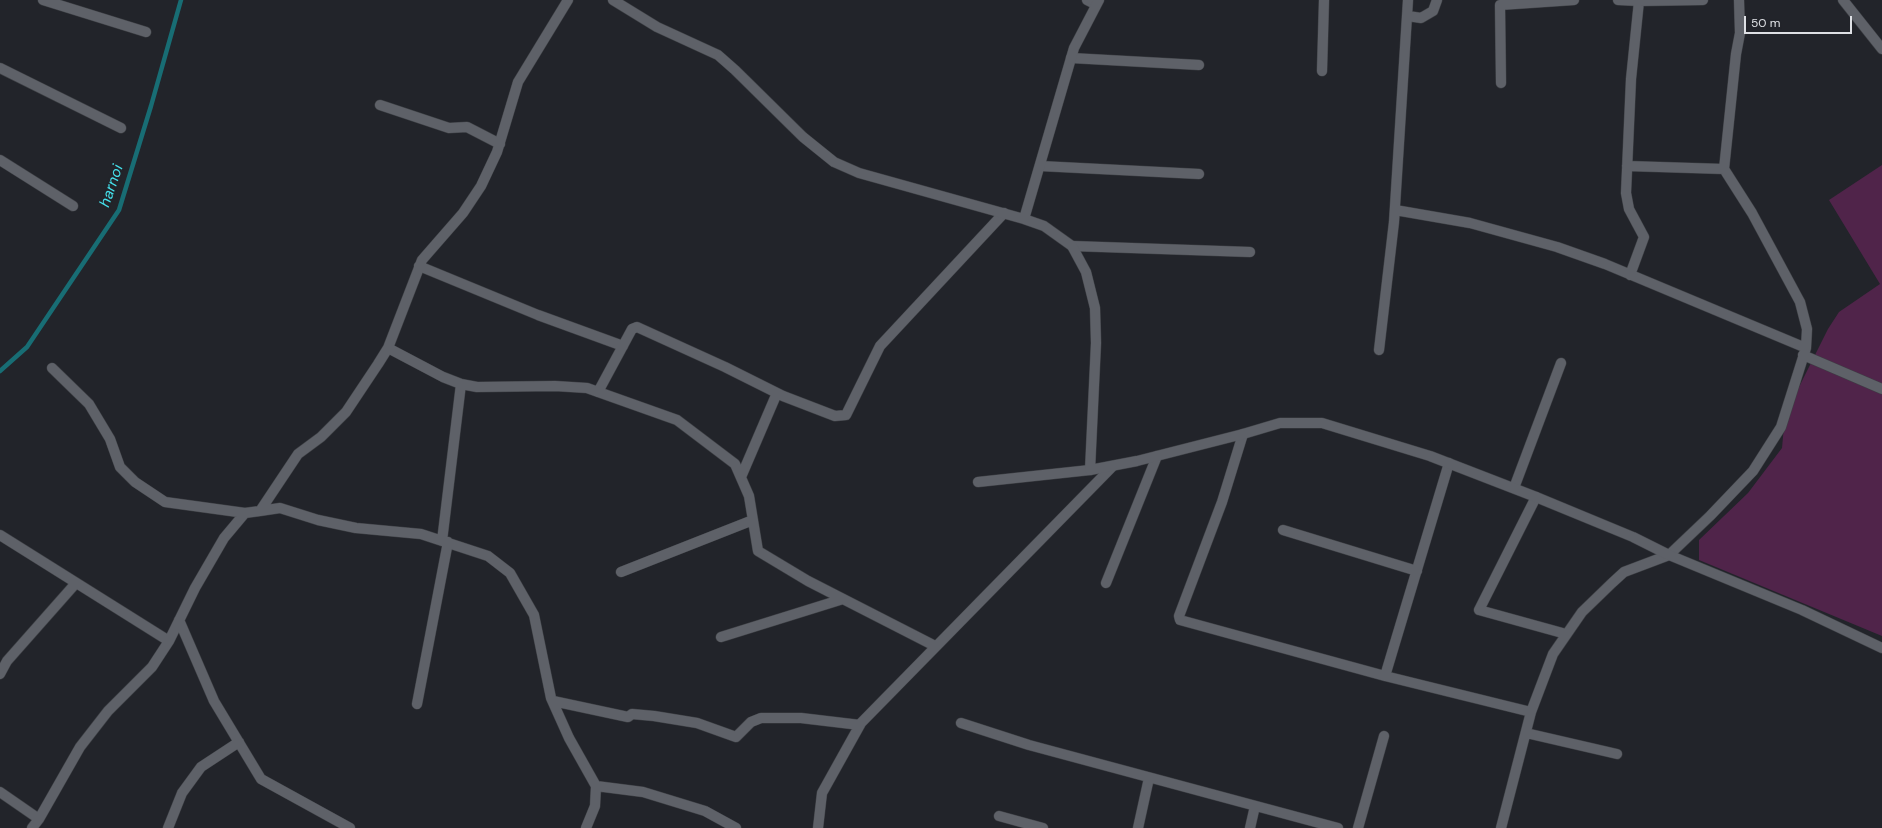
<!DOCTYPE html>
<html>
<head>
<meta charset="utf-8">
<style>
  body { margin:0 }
  #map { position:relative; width:1882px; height:828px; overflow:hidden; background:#22242a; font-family:"DM Sans",sans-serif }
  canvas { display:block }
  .scale { position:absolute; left:1744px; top:16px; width:108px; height:18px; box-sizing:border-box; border:2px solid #dee0e4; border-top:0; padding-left:5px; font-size:12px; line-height:14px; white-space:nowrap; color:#dee0e4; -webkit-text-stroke:3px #22242a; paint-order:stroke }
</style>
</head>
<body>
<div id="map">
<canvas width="1882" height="828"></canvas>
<div class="scale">50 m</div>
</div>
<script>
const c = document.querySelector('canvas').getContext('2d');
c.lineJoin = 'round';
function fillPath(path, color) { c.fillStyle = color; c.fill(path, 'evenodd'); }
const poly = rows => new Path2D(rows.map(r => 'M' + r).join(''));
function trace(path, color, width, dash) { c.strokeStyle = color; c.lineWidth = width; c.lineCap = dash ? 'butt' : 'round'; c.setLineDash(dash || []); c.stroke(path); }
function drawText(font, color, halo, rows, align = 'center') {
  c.font = font + ' "DM Sans",sans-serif'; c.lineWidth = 4; c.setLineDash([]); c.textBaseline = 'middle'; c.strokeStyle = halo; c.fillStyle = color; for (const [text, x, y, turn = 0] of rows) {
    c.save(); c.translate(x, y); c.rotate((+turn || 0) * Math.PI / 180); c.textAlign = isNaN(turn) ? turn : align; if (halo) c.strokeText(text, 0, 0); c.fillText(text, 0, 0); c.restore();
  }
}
fillPath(poly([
  [1882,165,1882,636,1699,560,1699,540,1748,493,1782,448,1785,415,1828,329,1839,312,1880,284,1829,200]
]), '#50244a');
trace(poly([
  [0,371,27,347,119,210,151,106,181,0]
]), '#186d74', 4.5);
const street = poly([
  [43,0,146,32],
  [1087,0,1095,4],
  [1618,0,1639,1],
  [1843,0,1882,49],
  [1408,16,1421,18,1433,11,1437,0],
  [1071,58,1199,65],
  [0,68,121,128],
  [1322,71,1324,0],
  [1501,83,1500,5,1574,0],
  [380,105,449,128,467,127,500,144],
  [0,160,73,206],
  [1040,166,1199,174],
  [1627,166,1724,169],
  [1395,210,1470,223,1557,247,1605,264,1806,348],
  [1072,246,1250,252],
  [419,266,538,315,623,346],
  [1630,275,1644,237,1629,209,1626,193,1631,79,1639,1,1703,0],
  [388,348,443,377,461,384,477,387,555,386,587,388,677,420,735,464,749,496,758,551,808,581,935,646],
  [1379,350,1394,222,1408,0],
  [1803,355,1882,389],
  [52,368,89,404,110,439,120,467,135,482,165,502,245,513],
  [598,392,632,329,637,327,725,367,783,396,835,416,846,415,880,346,1004,213],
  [1243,434,1222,502,1179,616,1180,620,1385,676,1531,712],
  [741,477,777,393],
  [978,482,1090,470],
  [1514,488,1561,363],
  [1536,497,1479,610,1566,634],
  [260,511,280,508,318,520,356,528,421,534,488,556,510,573,534,615,551,698,569,738,596,786,595,806,586,828],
  [1283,530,1417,571],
  [0,535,169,641],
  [442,541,461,384],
  [621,572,753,520],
  [1106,583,1157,456],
  [179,620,214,701,261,779,350,828],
  [721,637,843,599],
  [0,674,7,661,76,583],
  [1385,676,1449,463],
  [553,701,628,717,632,714,654,716,697,723,736,737,751,722,761,718,801,718,860,725],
  [417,704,448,542],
  [961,723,1029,745,1338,828],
  [1526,733,1617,754],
  [596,786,643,792,705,811,736,828],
  [0,792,39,819],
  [999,816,1043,828],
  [32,828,39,819,80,747,108,711,152,667,169,641,195,588,224,538,245,513,260,511,298,454,321,437,346,412,378,364,388,348,422,260,463,213,481,186,497,152,518,82,568,0],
  [168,828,182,793,201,767,239,742],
  [818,828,822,793,861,723,1113,466],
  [1138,828,1149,778],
  [1250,828,1255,806],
  [1358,828,1384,736],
  [1501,828,1531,712,1553,654,1582,612,1612,583,1624,572,1669,555,1710,516,1753,471,1781,427,1806,348,1807,329,1800,302,1752,213,1724,169,1736,54,1740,33,1739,0]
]);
const secondary = poly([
  [613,0,657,27,718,55,735,70,803,137,834,162,859,173,1024,219,1044,226,1072,246,1086,272,1095,308,1096,343,1090,470,1137,461,1243,434,1280,423,1322,423,1430,456,1536,497,1633,537,1669,555,1802,610,1882,648],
  [1024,219,1074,48,1099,0]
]);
trace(street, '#3e4045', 11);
trace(secondary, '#3e4045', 11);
trace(street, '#5e6168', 10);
trace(secondary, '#5e6168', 10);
drawText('italic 15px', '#45e0eb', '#22242a', [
  ["harnoi",112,186,-71]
]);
</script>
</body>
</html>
